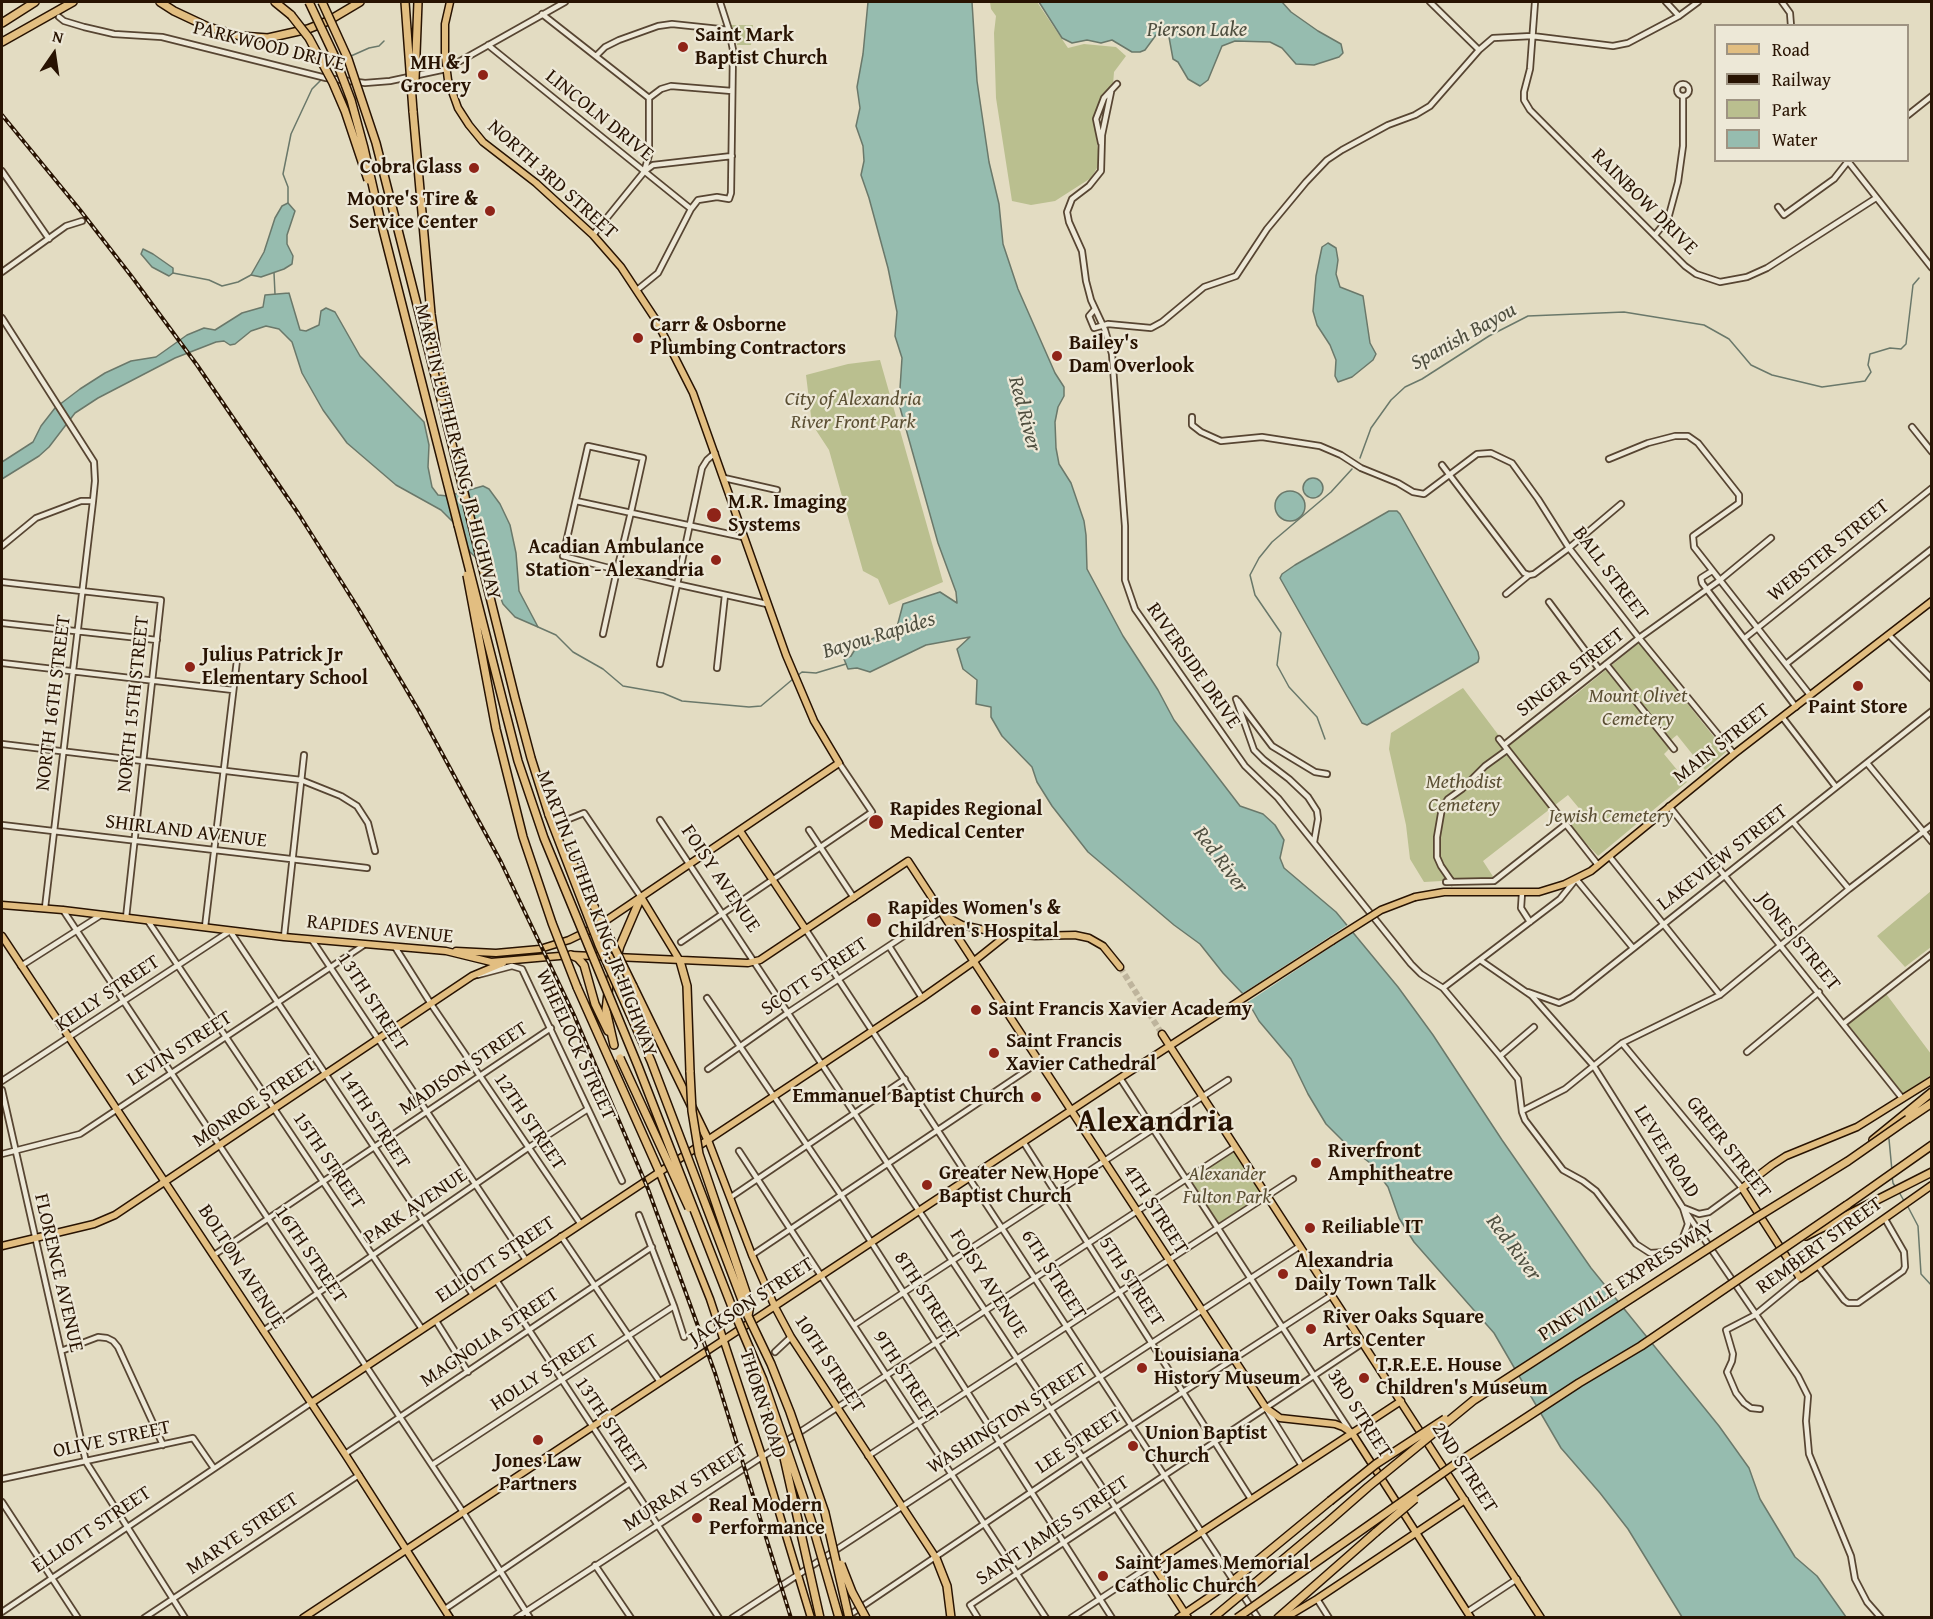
<!DOCTYPE html>
<html>
<head>
<meta charset="utf-8">
<style>
  body { margin:0 }
  #map { position:relative; width:1933px; height:1619px; overflow:hidden; background:#e3dcc2; font-family:"Gentium Book Plus",serif }
  canvas { display:block }
  .frame { position:absolute; inset:0; border:3px solid #281302; pointer-events:none }
  .legend { position:absolute; left:1714px; top:24px; width:195px; height:138px; box-sizing:border-box; background:#ede8d7; border:2px solid #9e9382; margin:0; padding:8px 10px; list-style:none; font-size:18px; color:#281302 }
  .legend li { display:flex; align-items:center; gap:12px; height:30px }
  .legend b { width:30px; border:2px solid #9e9382 }
  .north { position:absolute; left:24px; top:24px; width:60px; height:60px; -webkit-text-stroke:4px #ede8d7; paint-order:stroke; rotate:13deg; font-size:16px; font-weight:700; line-height:24px; text-align:center; color:#281302 }
  .north::after { content:''; display:block; margin:auto; width:21px; height:27px; background:#281302; clip-path:polygon(50% 0,100% 100%,50% 72%,0 100%) }
</style>
</head>
<body>
<div id="map">
<canvas width="1933" height="1619"></canvas>
<div class="frame"></div>
<ul class="legend">
<li><b style="height:8px;background:#e2be81"></b>Road</li>
<li><b style="height:8px;background:#281302"></b>Railway</li>
<li><b style="height:16px;background:#babf8f"></b>Park</li>
<li><b style="height:16px;background:#96bcaf"></b>Water</li>
</ul>
<div class="north">N</div>
</div>
<script>
const c = document.querySelector('canvas').getContext('2d');
c.lineJoin = 'round';
function fillPath(path, color) { c.fillStyle = color; c.fill(path, 'evenodd'); }
const poly = rows => new Path2D(rows.map(r => 'M' + r).join(''));
function trace(path, color, width, dash) { c.strokeStyle = color; c.lineWidth = width; c.lineCap = dash ? 'butt' : 'round'; c.setLineDash(dash || []); c.stroke(path); }
function drawText(font, color, halo, rows, align = 'center') {
  c.font = font + ' "Gentium Book Plus",serif'; c.lineWidth = 4.5; c.setLineDash([]); c.textBaseline = 'middle'; c.strokeStyle = halo; c.fillStyle = color; for (const [text, x, y, turn = 0] of rows) {
    c.save(); c.translate(x, y); c.rotate((+turn || 0) * Math.PI / 180); c.textAlign = isNaN(turn) ? turn : align; if (halo) c.strokeText(text, 0, 0); c.fillText(text, 0, 0); c.restore();
  }
}
fillPath(poly([
  [990,2,1037,2,1068,48,1084,44,1116,47,1126,56,1114,72,1113,85,1102,95,1093,117,1100,163,1091,178,1055,201,1031,205,1012,201,996,98,994,33,996,16,991,9],
  [730,25,753,25,751,45,737,45,736,37,733,37],
  [880,360,943,582,889,605,878,579,863,571,829,450,812,424,806,375,848,364],
  [1639,643,1726,752,1705,770,1677,735,1666,744,1669,749,1664,754,1687,782,1598,856,1569,825,1583,813,1568,795,1483,861,1494,878,1424,882,1410,859,1406,825,1389,749,1391,733,1463,688,1506,745,1575,695],
  [1931,891,1931,947,1905,967,1877,936],
  [1884,991,1931,1054,1931,1075,1903,1094,1848,1024],
  [1235,1148,1264,1193,1219,1224,1190,1178]
]), '#babf8f');
const water = poly([
  [868,2,972,2,977,81,989,162,999,204,1003,244,1018,289,1055,373,1064,387,1064,396,1058,407,1055,422,1056,448,1059,464,1071,483,1084,521,1086,535,1087,569,1123,636,1158,690,1174,720,1240,806,1263,814,1275,825,1284,840,1280,858,1284,868,1336,912,1398,987,1433,1035,1502,1140,1591,1268,1719,1426,1749,1468,1760,1499,1795,1557,1817,1576,1846,1617,1682,1617,1628,1529,1600,1493,1561,1448,1494,1333,1414,1242,1399,1218,1388,1187,1370,1163,1347,1145,1326,1124,1308,1094,1291,1059,1259,1021,1244,995,1223,973,1200,944,1174,925,1088,852,1052,806,1037,782,1032,767,1002,736,991,717,991,707,976,704,977,680,963,669,957,649,970,637,926,645,870,672,857,668,848,669,844,659,851,656,857,646,897,627,903,604,940,592,957,603,956,592,938,543,899,404,902,358,895,336,897,312,888,268,869,198,861,175,864,161,863,146,856,126,860,108,857,87,863,54,868,2],
  [1039,2,1282,2,1291,12,1318,31,1341,44,1343,53,1339,57,1314,65,1296,64,1282,48,1270,42,1235,41,1222,46,1208,80,1200,86,1188,79,1178,62,1173,59,1169,37,1165,34,1156,35,1145,50,1140,52,1132,52,1112,40,1101,43,1087,40,1072,43,1062,38,1039,2],
  [288,203,295,211,287,235,287,244,293,256,292,264,284,269,261,277,251,275,264,252,275,218,282,206,288,203],
  [1328,243,1336,248,1338,260,1336,274,1340,287,1363,296,1370,343,1376,354,1373,360,1352,377,1338,382,1335,376,1336,360,1330,345,1317,325,1313,311,1316,276,1322,247,1328,243],
  [143,249,153,254,173,268,173,273,169,276,152,267,141,254,143,249],
  [289,293,300,330,306,331,319,325,321,311,326,308,335,312,360,356,424,422,429,445,428,467,432,487,438,495,448,496,483,486,489,489,500,504,510,525,516,553,519,591,538,627,515,617,503,604,490,571,470,552,453,522,441,510,396,485,347,443,323,410,302,373,292,342,279,329,266,326,251,331,235,344,230,345,224,341,216,342,175,358,98,398,75,413,49,447,39,456,2,479,2,462,33,442,41,426,55,408,80,389,105,373,131,361,156,357,187,335,204,328,215,330,242,313,263,307,265,295,289,293],
  '1303 488a10 10 0 1 1 20 0a10 10 0 1 1-20 0Z',
  '1275 506a15 15 0 1 1 30 0a15 15 0 1 1-30 0Z',
  [1389,511,1397,511,1400,514,1478,652,1479,658,1478,662,1367,725,1362,723,1280,578,1282,574,1295,565,1389,511]
]);
fillPath(water, '#96bcaf');
trace(water, '#6a786a', 1.5);
fillPath(poly([
  [1349,924,1355,931,1245,1004,1240,995]
]), '#e3dcc2');
trace(poly([
  [351,56,369,48,379,46,384,41],
  [288,203,288,187,283,174,291,134,312,89,323,78],
  [173,273,209,280,222,286,238,282,251,275],
  [274,273,275,294],
  [1360,458,1371,428,1391,400,1405,387,1422,379,1489,336,1528,316,1624,312,1704,325,1729,339,1751,365,1772,375,1822,387,1865,381,1871,372,1868,365,1870,354,1890,348,1901,349,1906,344,1913,285,1919,278],
  [538,627,556,635,573,652,603,669,623,686,663,693,682,701,749,707,761,706,793,679],
  [797,676,802,672,816,673,846,664],
  [1325,739,1317,717,1289,687,1277,665,1281,633,1255,595,1250,575,1259,558,1272,542,1331,492,1352,469],
  [1889,1139,1892,1171],
  [1892,1176,1893,1183,1896,1188],
  [1899,1192,1904,1201],
  [1907,1205,1918,1226,1921,1274,1932,1286]
]), '#6a786a', 1.5);
trace(poly([
  [1120,967,1162,1034]
]), '#beb49c', 6, [6, 3]);
const minor = poly([
  [1430,2,1479,50],
  [1535,2,1530,69,1524,92,1524,100,1530,110,1685,266,1696,274,1720,282,1747,277,1767,268,1876,198],
  [1666,2,1679,16],
  [1782,2,1790,13,1791,26],
  [542,14,649,98],
  [59,17,64,21,84,27,114,34,162,37,326,78,365,83,390,81,446,69,565,2],
  [488,45,691,209],
  [596,56,605,47,619,40,658,26,672,24,729,30],
  '1677 90a6 6 0 1 1 12 0a6 6 0 1 1-12 0Z',
  [1111,92,1102,135,1101,171,1089,186,1072,199,1067,212,1069,222,1082,251,1086,281,1091,300,1105,330,1112,354,1125,526,1125,580,1135,609,1245,766,1278,798,1411,964,1421,974,1443,988,1500,1056,1518,1079,1522,1112,1525,1120,1563,1170,1583,1181,1596,1191,1636,1244,1650,1253,1666,1252,1682,1240,1688,1224,1683,1208],
  [649,98,661,89,671,86,732,91],
  [1908,115,1932,96],
  [1101,143,1096,119,1104,98,1117,84],
  [1847,160,1932,268],
  [2,171,49,239],
  [645,171,653,165,732,156],
  [1778,207,1784,215,1834,179,1849,160],
  [593,235,644,172,649,155,649,98],
  [1655,235,1668,219,1678,182,1683,146,1683,96],
  [2,272,66,226,82,221],
  [637,290,658,273,691,209,698,200,717,197,729,199,731,193,733,50,729,30,720,2],
  [1095,309,1089,316,1094,328,1108,324,1151,328,1162,322,1204,287,1236,276,1267,229,1306,182,1327,160,1342,150,1388,125,1415,115,1430,106,1479,50,1493,38,1532,36,1613,46,1628,43,1679,16,1698,2],
  [2,318,94,462,95,481,93,501,45,908],
  [1192,417,1192,425,1201,432,1221,441,1262,437,1320,446,1341,455,1361,468,1398,483,1413,492,1424,494,1477,454,1491,453,1512,463,1538,499,1569,548,1639,638,1734,754],
  [1912,427,1932,452],
  [1609,459,1648,443,1675,436,1688,436,1698,443,1739,495,1739,503,1693,536,1694,547,1810,695],
  [1442,465,1524,573,1529,575],
  [724,478,777,490],
  [576,501,743,537],
  [2,546,36,518,81,501,93,501],
  [1712,571,1701,578,1702,583,1796,707],
  [2,582,161,600,126,918],
  [1506,594,1529,575,1534,574,1569,548,1621,504],
  [1549,602,1599,669],
  [2,623,157,640],
  [603,634,617,570,631,512,643,458,588,446,563,556,617,570,676,584,767,604],
  [1889,635,1932,679],
  [1745,638,1932,488],
  [2,663,233,690],
  [660,664,702,468,707,460,715,453],
  [1606,664,1674,749],
  [1786,664,1932,549],
  [717,668,725,595],
  [1236,699,1254,750,1264,760,1289,779,1308,797,1317,811,1318,819,1314,842],
  [1238,701,1272,746,1315,772,1327,774],
  [1783,718,1836,787],
  [1499,739,1598,865],
  [2,744,301,780,341,796,357,806,368,823,375,851],
  [1504,745,1639,638,1720,580,1771,538],
  [1867,763,1932,842],
  [1669,806,1902,1098],
  [569,819,584,813,641,897],
  [660,820,1153,1564,1071,1618],
  [1793,822,1849,889],
  [2,825,367,868],
  [809,830,854,898],
  [1609,856,1720,995],
  [1446,882,1494,881,1565,825],
  [1452,882,1441,866,1437,857,1437,837,1442,808,1448,799,1462,789,1485,766,1507,750],
  [1522,893,1521,908,1530,922],
  [63,910,463,1512,530,1618],
  [148,921,422,1329],
  [205,927,237,660],
  [806,930,1258,1618],
  [284,937,304,755],
  [312,940,526,1260],
  [681,942,872,812,839,763],
  [889,946,922,998],
  [395,947,431,1004,580,1223],
  [1480,960,1532,996,1593,1065,1683,1208,1798,1376,1808,1396,1806,1421,1809,1454,1851,1556,1855,1579,1867,1602,1881,1618],
  [21,966,101,915],
  [478,975,512,966,522,969,622,1181],
  [1443,988,1560,899,1576,879,1633,948],
  [1528,992,1559,1003,1572,997,1932,711],
  [707,998,841,1195,1112,1618],
  [1843,1024,1932,954],
  [1622,1043,1742,1188,1709,1212,1699,1214,1684,1208],
  [1747,1052,1819,992],
  [1500,1056,1534,1027],
  [708,1069,789,1012,940,912],
  [1120,1078,1350,1431],
  [2,1081,230,931,473,1295],
  [2,1090,86,1462,185,1618],
  [1522,1111,1565,1089,1622,1043,1720,995,1849,889,1932,825],
  [1024,1143,1251,1499],
  [739,1151,1046,1618],
  [2,1154,80,1134,364,945],
  [731,1197,905,1079],
  [639,1215,674,1306,684,1337],
  [561,1236,660,1382],
  [214,1255,551,1028],
  [752,1255,1039,1062],
  [1818,1266,1844,1300,1848,1303,1858,1303,1903,1271,1905,1267,1904,1252,1885,1219],
  [496,1280,719,1618],
  [436,1321,468,1372],
  [854,1325,1228,1080],
  [263,1331,528,1148,588,1109],
  [61,1351,98,1337,107,1338,113,1341,118,1347,163,1445],
  [775,1352,791,1337],
  [1760,1409,1751,1408,1744,1403,1736,1393,1727,1372,1732,1361,1733,1354,1726,1330,1755,1315,1800,1278],
  [1267,1410,1302,1466],
  [345,1454,652,1247],
  [868,1456,1293,1179],
  [432,1465,674,1306],
  [2,1479,193,1438,213,1467],
  [2,1502,78,1618],
  [595,1565,631,1618],
  [1317,1599,1329,1618],
  [445,1609,630,1483],
  [2,1612,311,1403],
  [1467,1612,1517,1579],
  [848,1616,1083,1457,1332,1295],
  [144,1618,359,1475],
  [516,1618,1235,1147],
  [732,1618,1300,1246],
  [978,1618,970,1605,1363,1343]
]);
const major = poly([
  [450,2,445,24,445,57,448,80,458,108,469,125,483,142,536,183,593,235,621,267,656,320,693,393,786,655,814,721,839,763,598,926,569,940,540,949,496,953,456,951],
  [740,831,806,930],
  [641,897,680,961],
  [1415,897,1444,892,1539,892,1565,884,1591,871,1734,754,1932,601],
  [2,905,63,910,284,937,446,951,491,962,571,955,748,963,760,960,908,861,1266,1408,1280,1418,1335,1424,1343,1427,1352,1433,1471,1618],
  [945,916,962,925,989,931,1035,936,1075,935,1089,938,1103,946,1120,967],
  [2,936,345,1454,450,1618],
  [1162,1034,1541,1618],
  [1932,1080,1857,1127,1786,1156,1772,1165,1742,1188,1800,1278,1932,1185],
  [708,1140,752,1255,775,1307,791,1337,936,1558],
  [659,1171,710,1299,762,1456,811,1618],
  [2,1246,94,1224,115,1215,472,976,503,963],
  [311,1403,922,998,973,962,1008,934],
  [303,1618,1120,1078,1332,941],
  [1178,1618,1234,1580],
  [1188,1618,1153,1564,1401,1401],
  [1285,1618,1317,1599,1465,1500]
]);
const highway = poly([
  [160,2,174,11,208,27,240,36,268,38,308,29,328,21,360,2],
  [275,2,291,15],
  [2,23,35,2],
  [2,42,73,2],
  [413,111,431,314,444,401],
  [380,218,458,525],
  [447,424,515,698,531,758,549,815],
  [571,955,578,958,584,965,595,1004,608,1031],
  [680,961,687,986,690,1072],
  [633,986,708,1140],
  [577,987,659,1171],
  [614,1045,606,1010,609,985,620,946,641,897],
  [1908,1119,1932,1103],
  [1873,1140,1932,1092],
  [1847,1205,1932,1145],
  [1806,1236,1932,1172],
  [936,1558,947,1586,951,1618],
  [1234,1580,1330,1501],
  [1278,1618,1376,1532]
]);
trace(minor, '#574532', 8);
trace(major, '#281302', 9);
trace(highway, '#281302', 10);
trace(minor, '#ede8d7', 4.5);
trace(major, '#e2be81', 6);
trace(highway, '#e2be81', 7);
const rail = poly([
  [2,115,80,210,132,277,197,365,298,513,358,608,419,711,501,862,574,1015,648,1189,715,1373,791,1618]
]);
trace(rail, '#281302', 4);
trace(rail, '#ede8d7', 1.5, [4.5]);
const majorBridge = poly([
  [1332,941,1381,910,1415,897]
]);
const highwayBridge = poly([
  [309,2,334,55,351,100,364,148,380,218],
  [322,2,348,59,376,143,448,427],
  [405,2,413,111],
  [291,15,309,38,333,83,345,111,368,180],
  [415,79,418,2],
  [458,525,518,761,544,838,638,1066,732,1307,763,1380,811,1520,839,1618],
  [467,575,496,729,523,837,552,923,577,987],
  [549,815,599,945,651,1061,748,1316,771,1364,790,1412,825,1513,849,1618],
  [565,847,633,986],
  [620,1058,689,1208],
  [690,1072,692,1111,699,1154,750,1304,748,1316],
  [780,1440,820,1618],
  [1330,1501,1376,1464,1445,1419],
  [1376,1532,1415,1499],
  [841,1564,852,1592,866,1618],
  [1213,1618,1328,1522,1368,1487,1474,1400,1754,1219,1848,1161,1908,1119],
  [1237,1618,1454,1465,1579,1383,1641,1346,1847,1205]
]);
trace(majorBridge, '#281302', 9, []);
trace(highwayBridge, '#281302', 10, []);
trace(majorBridge, '#e2be81', 6);
trace(highwayBridge, '#e2be81', 7);
for (const [x, y, r, color] of [
  [683,47,6,"#8f2418"],
  [483,75,6,"#8f2418"],
  [474,168,6,"#8f2418"],
  [490,211,6,"#8f2418"],
  [638,338,6,"#8f2418"],
  [1057,356,6,"#8f2418"],
  [714,515,8,"#8f2418"],
  [716,560,6,"#8f2418"],
  [190,667,6,"#8f2418"],
  [1858,686,6,"#8f2418"],
  [876,822,8,"#8f2418"],
  [874,920,8,"#8f2418"],
  [976,1010,6,"#8f2418"],
  [994,1053,6,"#8f2418"],
  [1036,1097,6,"#8f2418"],
  [1316,1163,6,"#8f2418"],
  [927,1185,6,"#8f2418"],
  [1310,1228,6,"#8f2418"],
  [1283,1274,6,"#8f2418"],
  [1311,1329,6,"#8f2418"],
  [1142,1368,6,"#8f2418"],
  [1364,1378,6,"#8f2418"],
  [538,1440,6,"#8f2418"],
  [1133,1446,6,"#8f2418"],
  [697,1518,6,"#8f2418"],
  [1103,1576,6,"#8f2418"]
]) { const dot = new Path2D(); dot.arc(x, y, r, 0, 2 * Math.PI); c.fillStyle = color; c.fill(dot); trace(dot, '#ede8d7', 2); }
drawText('bold 20px', '#281302', '#ede8d7', [
  ["Saint Mark",695,36],
  ["Baptist Church",695,59],
  ["MH & J",471,64,"right"],
  ["Grocery",471,87,"right"],
  ["Cobra Glass",462,168,"right"],
  ["Moore's Tire &",478,200,"right"],
  ["Service Center",478,223,"right"],
  ["Carr & Osborne",650,326],
  ["Plumbing Contractors",650,349],
  ["Bailey's",1069,344],
  ["Dam Overlook",1069,367],
  ["M.R. Imaging",728,503],
  ["Systems",728,526],
  ["Acadian Ambulance",704,548,"right"],
  ["Station - Alexandria",704,571,"right"],
  ["Julius Patrick Jr",202,656],
  ["Elementary School",202,679],
  ["Paint Store",1858,708,"center"],
  ["Rapides Regional",890,810],
  ["Medical Center",890,833],
  ["Rapides Women's &",888,909],
  ["Children's Hospital",888,932],
  ["Saint Francis Xavier Academy",988,1010],
  ["Saint Francis",1006,1042],
  ["Xavier Cathedral",1006,1065],
  ["Emmanuel Baptist Church",1024,1097,"right"],
  ["Riverfront",1328,1152],
  ["Amphitheatre",1328,1175],
  ["Greater New Hope",939,1174],
  ["Baptist Church",939,1197],
  ["Reiliable IT",1322,1228],
  ["Alexandria",1295,1262],
  ["Daily Town Talk",1295,1285],
  ["River Oaks Square",1323,1318],
  ["Arts Center",1323,1341],
  ["Louisiana",1154,1356],
  ["History Museum",1154,1379],
  ["T.R.E.E. House",1376,1366],
  ["Children's Museum",1376,1389],
  ["Union Baptist",1145,1434],
  ["Church",1145,1457],
  ["Jones Law",538,1462,"center"],
  ["Partners",538,1485,"center"],
  ["Real Modern",709,1506],
  ["Performance",709,1529],
  ["Saint James Memorial",1115,1564],
  ["Catholic Church",1115,1587]
], 'left');
drawText('20px', '#281302', '#ede8d7', [
  ["PARKWOOD DRIVE",269,47,14],
  ["LINCOLN DRIVE",599,116,39],
  ["NORTH 3RD STREET",552,180,42],
  ["RAINBOW DRIVE",1644,202,45],
  ["MARTIN LUTHER KING, JR HIGHWAY",457,452,76],
  ["WEBSTER STREET",1829,551,-39],
  ["BALL STREET",1610,574,53],
  ["RIVERSIDE DRIVE",1193,666,55],
  ["SINGER STREET",1571,673,-38],
  ["NORTH 16TH STREET",54,703,-83],
  ["NORTH 15TH STREET",134,704,-84],
  ["MAIN STREET",1722,744,-38],
  ["SHIRLAND AVENUE",186,832,7],
  ["LAKEVIEW STREET",1723,858,-38],
  ["FOISY AVENUE",720,879,56],
  ["MARTIN LUTHER KING, JR HIGHWAY",596,914,69],
  ["RAPIDES AVENUE",380,930,6],
  ["JONES STREET",1798,942,51],
  ["SCOTT STREET",815,977,-34],
  ["KELLY STREET",108,994,-34],
  ["13TH STREET",372,1002,57],
  ["WHEELOCK STREET",575,1045,65],
  ["LEVIN STREET",180,1049,-33],
  ["MADISON STREET",464,1069,-34],
  ["MONROE STREET",255,1103,-34],
  ["14TH STREET",374,1120,57],
  ["12TH STREET",529,1122,56],
  ["GREER STREET",1728,1148,52],
  ["LEVEE ROAD",1666,1152,58],
  ["15TH STREET",328,1161,56],
  ["PARK AVENUE",416,1207,-34],
  ["4TH STREET",1155,1210,57],
  ["REMBERT STREET",1820,1246,-36],
  ["16TH STREET",310,1255,56],
  ["ELLIOTT STREET",496,1260,-34],
  ["BOLTON AVENUE",241,1267,57],
  ["FLORENCE AVENUE",58,1273,77],
  ["6TH STREET",1053,1275,57],
  ["PINEVILLE EXPRESSWAY",1627,1281,-33],
  ["5TH STREET",1131,1282,57],
  ["FOISY AVENUE",988,1284,57],
  ["8TH STREET",926,1297,57],
  ["JACKSON STREET",752,1302,-33],
  ["MAGNOLIA STREET",490,1338,-34],
  ["10TH STREET",829,1364,57],
  ["HOLLY STREET",545,1373,-33],
  ["9TH STREET",905,1376,57],
  ["THORN ROAD",762,1404,72],
  ["3RD STREET",1359,1414,57],
  ["WASHINGTON STREET",1008,1419,-33],
  ["13TH STREET",610,1426,56],
  ["OLIVE STREET",112,1440,-12],
  ["LEE STREET",1079,1442,-34],
  ["2ND STREET",1464,1468,57],
  ["MURRAY STREET",686,1488,-33],
  ["ELLIOTT STREET",92,1530,-34],
  ["SAINT JAMES STREET",1053,1531,-34],
  ["MARYE STREET",243,1534,-34]
]);
drawText('italic 20px', '#5b4f33', '#ede8d7', [
  ["City of Alexandria",853,400],
  ["River Front Park",853,423],
  ["Mount Olivet",1638,697],
  ["Cemetery",1638,720],
  ["Methodist",1464,783],
  ["Cemetery",1464,806],
  ["Jewish Cemetery",1611,817],
  ["Alexander",1227,1175],
  ["Fulton Park",1227,1198]
]);
drawText('italic 21px', '#4e4e3f', '#ede8d7', [
  ["Pierson Lake",1197,31],
  ["Spanish Bayou",1464,337,-29],
  ["Red River",1024,414,75],
  ["Bayou Rapides",879,636,-17],
  ["Red River",1220,860,53],
  ["Red River",1513,1248,53]
]);
drawText('bold 32px', '#281302', '#ede8d7', [
  ["Alexandria",1155,1123]
]);
</script>
</body>
</html>
